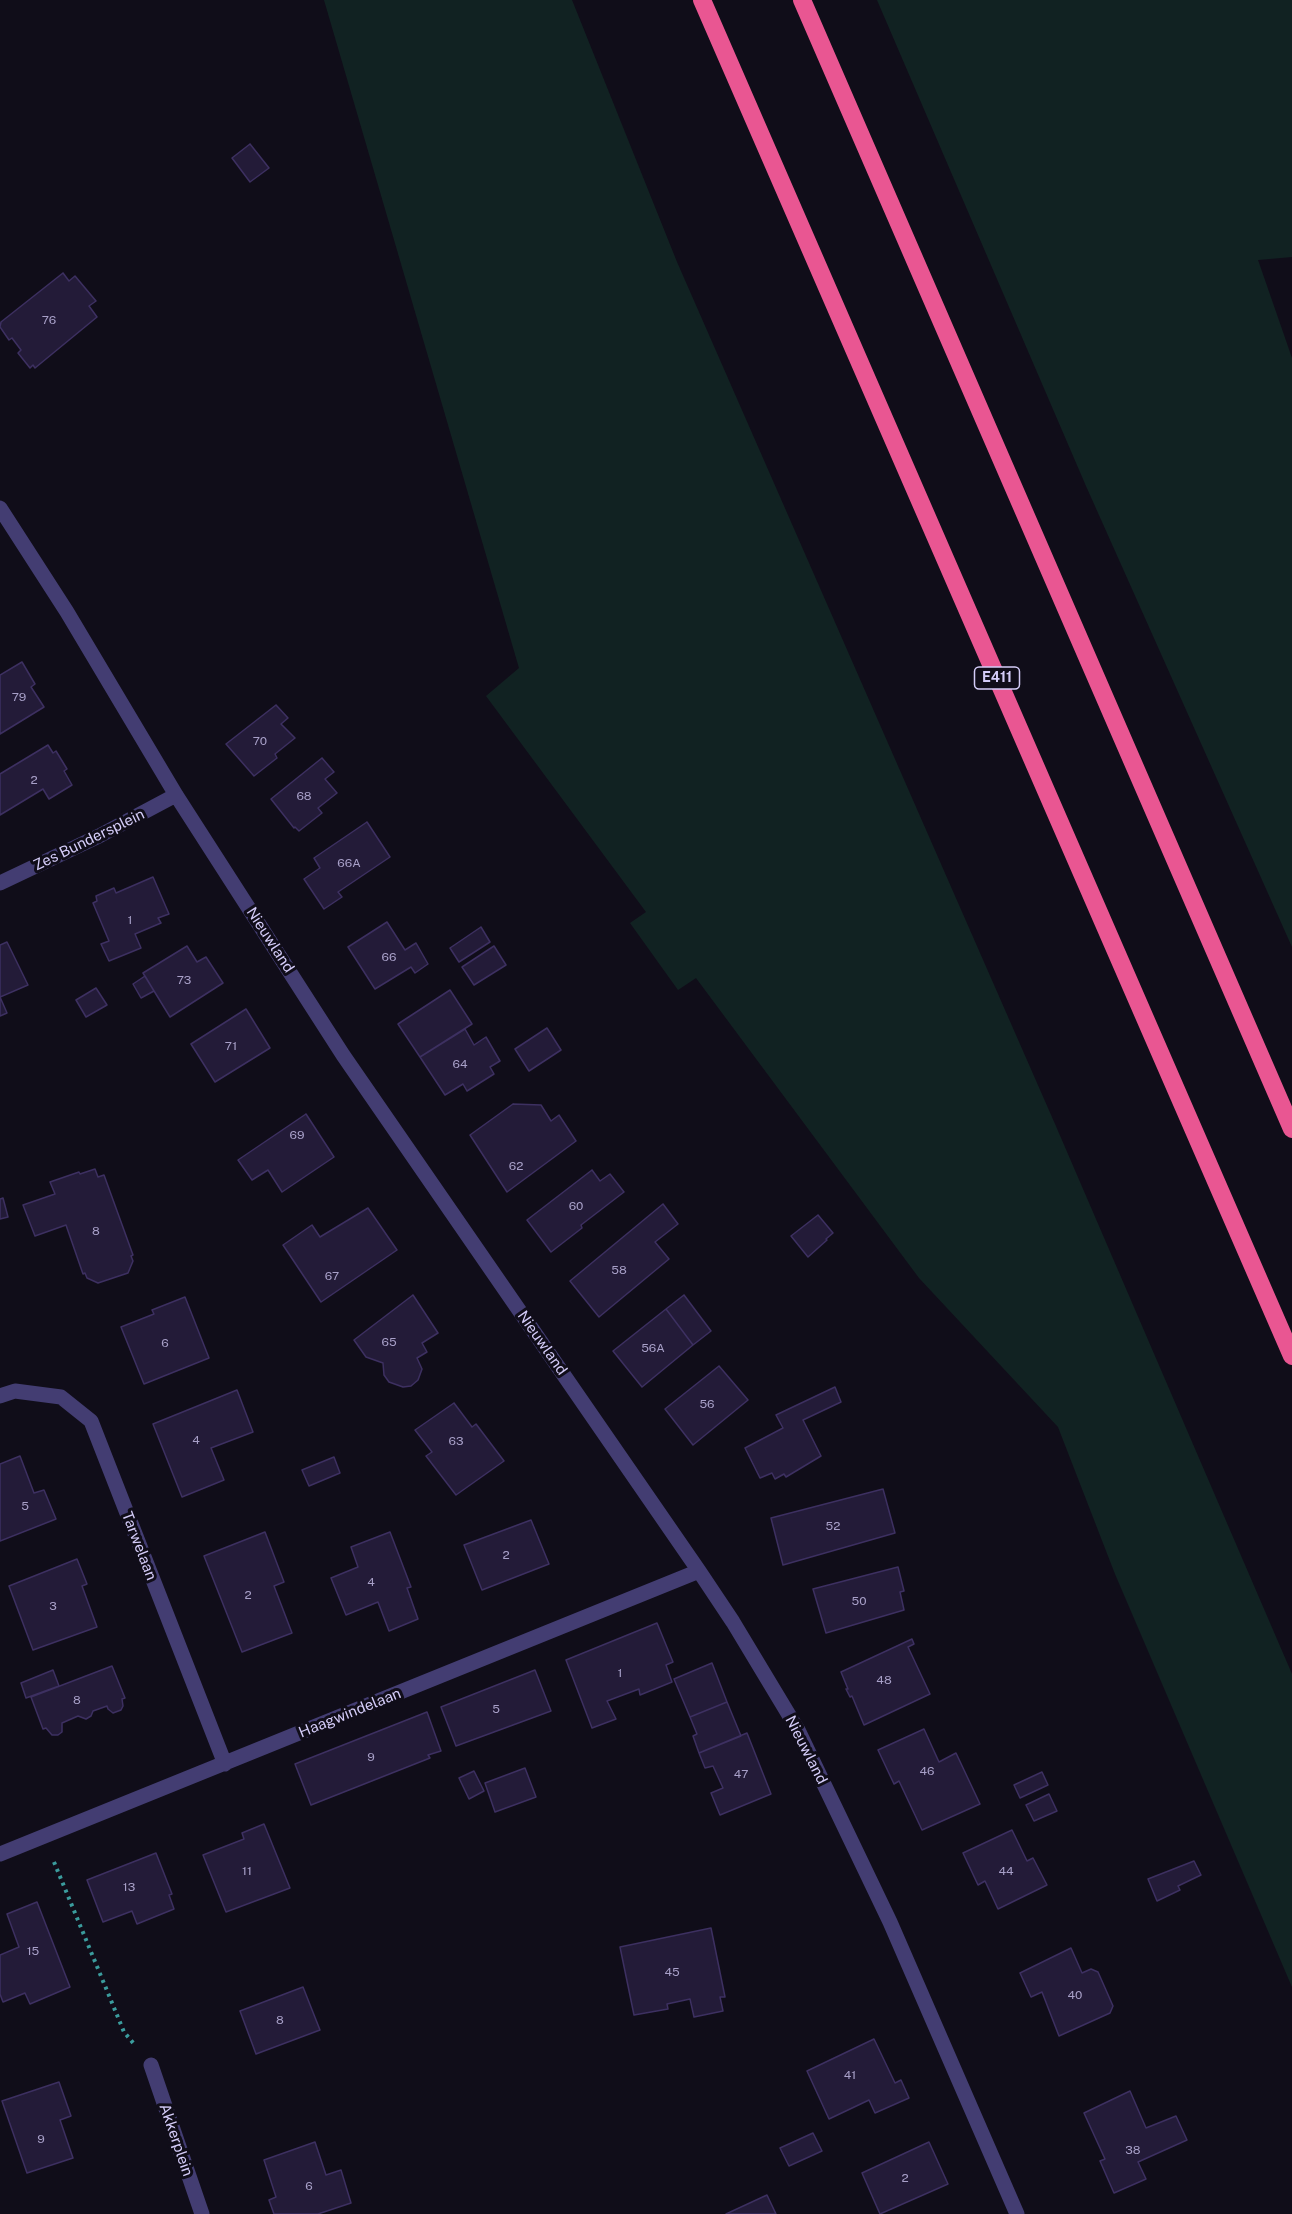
<!DOCTYPE html>
<html>
<head>
<meta charset="utf-8">
<style>
  body { margin:0 }
  canvas { display:block; background:#100d19 }
</style>
</head>
<body>
<canvas width="1292" height="2214"></canvas>
<script>
const c = document.querySelector('canvas').getContext('2d');
c.lineJoin = 'round';
function fillPath(path, color) { c.fillStyle = color; c.fill(path, 'evenodd'); }
const poly = rows => new Path2D(rows.map(r => 'M' + r).join(''));
function trace(path, color, width, dash) { c.strokeStyle = color; c.lineWidth = width; c.lineCap = dash ? 'butt' : 'round'; c.setLineDash(dash || []); c.stroke(path); }
function drawText(font, color, halo, rows, align = 'center') {
  c.font = font + ' "Public Sans",sans-serif'; c.lineWidth = 6; c.setLineDash([]); c.textBaseline = 'middle'; c.strokeStyle = halo; c.fillStyle = color; for (const [text, x, y, turn = 0] of rows) {
    c.save(); c.translate(x, y); c.rotate((+turn || 0) * Math.PI / 180); c.textAlign = isNaN(turn) ? turn : align; if (halo) c.strokeText(text, 0, 0); c.fillText(text, 0, 0); c.restore();
  }
}
fillPath(poly([
  [324,0,572,0,677,262,1055,1124,1292,1674,1292,1987,1115,1574,1058,1427,919,1278,696,978,678,990,630,923,646,912,486,696,519,668],
  [877,0,1292,0,1292,257,1258,260,1292,358,1292,947,1086,486]
]), '#122');
const building = poly([
  [250,144,269,168,250,182,232,158,250,144],
  [63,273,69,281,75,276,96,301,89,306,97,317,35,368,33,365,30,368,18,353,21,350,12,338,9,340,0,327,1,322,63,273],
  [22,662,35,684,31,687,44,707,0,734,0,675,22,662],
  [276,705,288,718,281,724,295,738,275,754,277,758,254,776,226,744,276,705],
  [48,745,53,753,56,751,67,769,64,771,72,785,49,799,43,789,0,815,0,774,48,745],
  [322,758,334,772,325,779,337,793,318,808,322,813,299,831,295,827,294,828,271,799,322,758],
  [367,822,390,857,338,892,342,897,324,909,304,879,320,868,314,858,367,822],
  [153,877,169,914,158,918,161,923,135,934,141,948,109,961,101,944,109,941,93,903,97,901,96,896,114,888,116,893,153,877],
  [387,922,405,950,416,943,428,964,415,973,411,967,375,989,348,947,387,922],
  [481,927,490,942,459,962,450,948,481,927],
  [7,942,28,985,0,997,7,1013,0,1016,0,945,7,942],
  [187,946,197,962,206,957,223,983,170,1017,143,973,187,946],
  [494,946,506,965,474,985,462,967,494,946],
  [145,976,154,991,141,998,133,984,145,976],
  [96,988,107,1005,86,1017,76,1000,96,988],
  [450,990,472,1024,420,1057,398,1024,450,990],
  [246,1009,270,1048,215,1082,191,1044,246,1009],
  [547,1028,561,1050,529,1071,515,1049,547,1028],
  [465,1029,474,1045,486,1037,500,1061,490,1067,494,1074,467,1091,463,1084,445,1095,420,1057,465,1029],
  [513,1104,541,1105,551,1121,559,1115,576,1141,507,1192,470,1135,513,1104],
  [306,1114,334,1157,282,1192,268,1170,252,1180,238,1160,306,1114],
  [95,1169,98,1177,104,1175,133,1255,131,1256,133,1261,128,1273,98,1283,87,1278,85,1273,83,1274,66,1225,35,1236,23,1205,55,1194,50,1182,79,1172,80,1174,95,1169],
  [592,1170,600,1181,610,1174,624,1192,581,1225,582,1228,551,1252,527,1220,592,1170],
  [3,1198,8,1217,0,1219,0,1199,3,1198],
  [663,1204,678,1224,655,1242,669,1259,599,1317,570,1281,663,1204],
  [368,1208,397,1250,321,1302,283,1245,312,1225,320,1237,368,1208],
  [818,1215,833,1233,826,1239,827,1240,808,1257,791,1236,818,1215],
  [413,1295,438,1333,422,1343,427,1352,417,1358,422,1369,418,1380,411,1386,403,1387,389,1382,384,1375,383,1363,366,1357,354,1340,413,1295],
  [684,1295,711,1331,693,1345,666,1309,684,1295],
  [185,1297,209,1358,144,1384,121,1327,154,1314,152,1310,185,1297],
  [666,1309,693,1345,642,1387,613,1351,666,1309],
  [719,1366,748,1400,693,1445,665,1409,719,1366],
  [835,1387,841,1402,803,1420,821,1456,786,1477,784,1474,775,1479,772,1473,760,1478,745,1448,783,1428,776,1415,835,1387],
  [237,1390,253,1432,211,1448,224,1480,182,1497,153,1424,237,1390],
  [454,1403,472,1427,476,1424,504,1461,456,1495,426,1456,432,1452,415,1430,454,1403],
  [20,1456,34,1493,44,1490,56,1519,0,1541,0,1464,20,1456],
  [334,1457,340,1473,309,1486,302,1470,334,1457],
  [883,1489,895,1533,783,1565,771,1518,883,1489],
  [531,1520,549,1564,482,1590,464,1545,531,1520],
  [265,1532,284,1582,274,1586,292,1633,242,1652,204,1556,265,1532],
  [390,1532,411,1587,407,1588,418,1619,389,1631,378,1602,346,1615,331,1578,358,1567,351,1547,390,1532],
  [77,1559,87,1584,82,1586,97,1627,33,1650,9,1586,77,1559],
  [898,1567,904,1591,900,1592,904,1610,826,1633,813,1589,898,1567],
  [657,1623,673,1662,666,1665,672,1682,640,1695,639,1689,607,1701,616,1719,592,1728,566,1660,657,1623],
  [912,1639,914,1644,908,1647,930,1694,864,1725,852,1696,850,1697,846,1689,848,1689,841,1672,912,1639],
  [712,1663,727,1702,690,1717,674,1679,712,1663],
  [112,1666,125,1698,122,1699,123,1706,121,1710,113,1713,108,1709,107,1706,93,1711,91,1716,86,1719,78,1716,62,1723,62,1732,58,1735,52,1735,46,1728,43,1729,31,1697,112,1666],
  [53,1670,59,1686,26,1698,21,1683,53,1670],
  [535,1670,551,1711,456,1746,441,1707,535,1670],
  [727,1702,741,1736,699,1753,693,1736,697,1734,690,1717,727,1702],
  [427,1712,441,1751,428,1755,430,1758,311,1805,295,1764,427,1712],
  [924,1729,939,1762,956,1753,980,1804,922,1830,899,1781,894,1784,878,1750,924,1729],
  [747,1733,771,1794,720,1815,711,1793,723,1788,713,1766,705,1768,699,1753,747,1733],
  [525,1768,536,1797,495,1812,485,1783,525,1768],
  [474,1771,484,1791,469,1799,459,1778,474,1771],
  [1042,1772,1048,1785,1020,1798,1014,1785,1042,1772],
  [1049,1794,1057,1811,1034,1821,1026,1805,1049,1794],
  [264,1824,290,1888,226,1912,203,1855,244,1839,242,1833,264,1824],
  [1012,1830,1027,1861,1033,1858,1047,1885,998,1909,985,1881,978,1885,963,1853,1012,1830],
  [156,1853,172,1894,169,1895,174,1909,137,1924,132,1911,103,1922,87,1880,156,1853],
  [1194,1861,1201,1875,1178,1886,1180,1890,1157,1901,1148,1879,1194,1861],
  [37,1902,70,1987,30,2004,25,1993,3,2002,0,1994,0,1955,19,1947,7,1914,37,1902],
  [711,1928,725,1997,720,1997,723,2011,694,2017,690,1999,667,2004,668,2009,634,2015,620,1947,711,1928],
  [1071,1948,1082,1973,1091,1969,1098,1972,1113,2006,1110,2013,1059,2036,1042,1992,1031,1997,1020,1973,1071,1948],
  [303,1987,320,2030,256,2054,240,2011,303,1987],
  [874,2039,895,2083,901,2080,909,2098,875,2113,869,2100,829,2119,807,2071,874,2039],
  [59,2082,71,2116,60,2120,73,2158,27,2173,2,2101,59,2082],
  [1130,2091,1146,2128,1176,2116,1187,2140,1138,2162,1146,2179,1114,2193,1100,2161,1105,2159,1084,2113,1130,2091],
  [813,2133,822,2151,789,2166,780,2148,813,2133],
  [315,2142,326,2175,341,2170,351,2203,318,2214,274,2214,269,2200,276,2197,264,2160,315,2142],
  [929,2142,948,2184,880,2214,862,2173,929,2142],
  [767,2195,776,2214,726,2214,767,2195]
]);
fillPath(building, '#231b38');
trace(building, '#3d3061', 1.5);
trace(poly([
  [54,1862,124,2032,134,2044]
]), '#3b9c9d', 4, [3, 4.5]);
trace(poly([
  [0,508,67,612,176,795,343,1055,699,1571,733,1622,798,1730,890,1922,1017,2214],
  [0,883,99,836,176,795],
  [0,1396,15,1391,61,1397,91,1421,225,1764],
  [0,1854,699,1571],
  [151,2065,202,2214]
]), '#433d72', 15);
trace(poly([
  [702,0,1292,1356],
  [802,0,1292,1129]
]), '#e95692', 18);
drawText('12px', '#a8a0c8', null, [
  ["76",49,320],
  ["79",19,697],
  ["70",260,741],
  ["2",34,780],
  ["68",304,796],
  ["66A",349,863],
  ["1",130,920],
  ["66",389,957],
  ["73",184,980],
  ["71",231,1046],
  ["64",460,1064],
  ["69",297,1135],
  ["62",516,1166],
  ["60",576,1206],
  ["8",96,1231],
  ["58",619,1270],
  ["67",332,1276],
  ["65",389,1342],
  ["6",165,1343],
  ["56A",653,1348],
  ["56",707,1404],
  ["4",196,1440],
  ["63",456,1441],
  ["5",25,1506],
  ["52",833,1526],
  ["2",506,1555],
  ["4",371,1582],
  ["2",248,1595],
  ["50",859,1601],
  ["3",53,1606],
  ["1",620,1673],
  ["48",884,1680],
  ["8",77,1700],
  ["5",496,1709],
  ["9",371,1757],
  ["46",927,1771],
  ["47",741,1774],
  ["11",247,1871],
  ["44",1006,1871],
  ["13",129,1887],
  ["15",33,1951],
  ["45",672,1972],
  ["40",1075,1995],
  ["8",280,2020],
  ["41",850,2075],
  ["9",41,2139],
  ["38",1133,2150],
  ["2",905,2178],
  ["6",309,2186]
]);
for (const [x, y, w] of [
  [997,678,45]
]) { const box = new Path2D(); box.roundRect(x - w / 2, y - 11, w, 22, 4.5); c.fillStyle = '#100d19'; c.fill(box); trace(box, '#d4ccf8', 1.5); }
drawText('bold 14px', '#d4ccf8', null, [
  ["E411",997,678]
]);
drawText('15px', '#d4ccf8', '#100d19', [
  ["Zes Bundersplein",89,840,-26],
  ["Nieuwland",270,940,57],
  ["Nieuwland",542,1343,55],
  ["Tarwelaan",139,1546,69],
  ["Haagwindelaan",350,1713,-22],
  ["Nieuwland",806,1750,63],
  ["Akkerplein",176,2140,71]
]);
</script>
</body>
</html>
